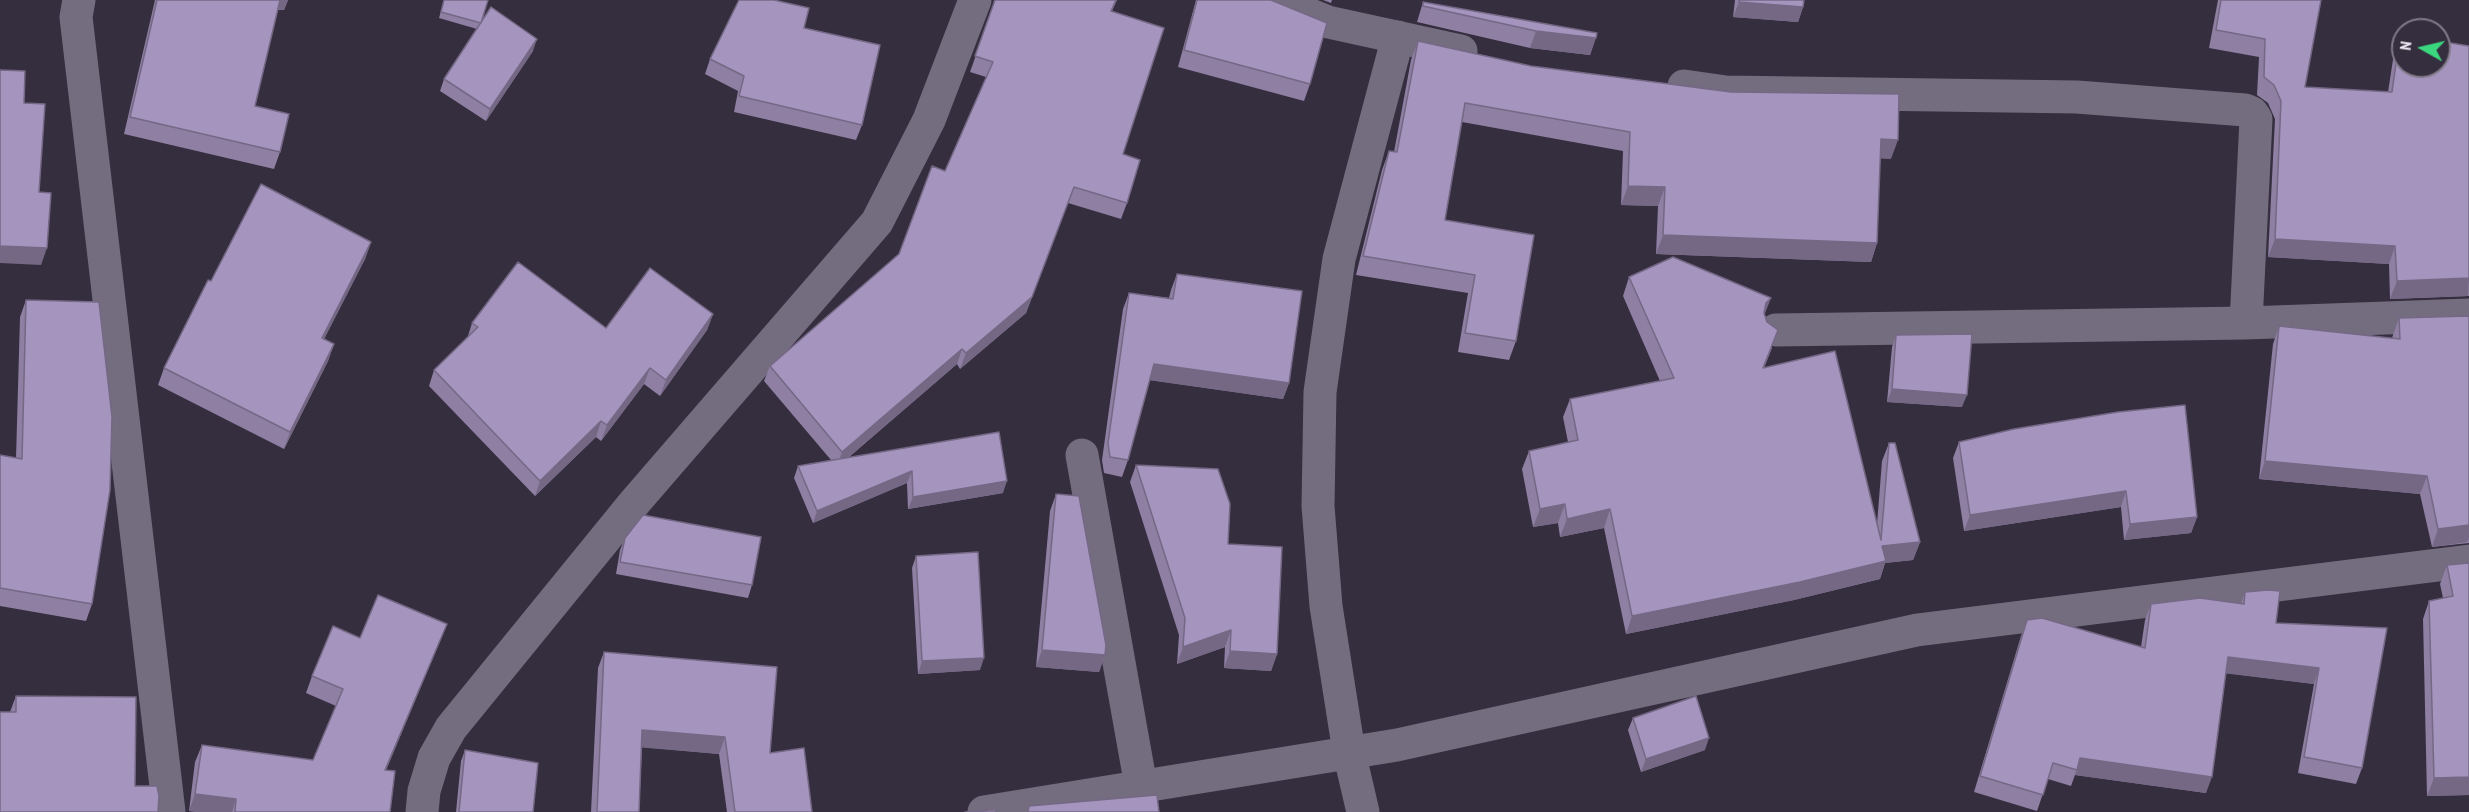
<!DOCTYPE html>
<html>
<head>
<meta charset="utf-8">
<style>
  body { margin:0 }
  #map { position:relative; width:2469px; height:812px; overflow:hidden; background:#342e3e; font-family:"PT Sans Narrow",sans-serif }
  canvas { display:block }
  .north { position:absolute; left:2391px; top:18px; width:60px; height:60px; box-sizing:border-box; background:#342e3e; border:2px solid #807a88; border-radius:50%; rotate:278deg; font-size:16px; font-weight:700; line-height:24px; text-align:center; color:#f1edf7 }
  .north::after { content:''; display:block; margin:auto; width:21px; height:27px; background:#3bd77f; clip-path:polygon(50% 0,100% 100%,50% 72%,0 100%) }
</style>
</head>
<body>
<div id="map">
<canvas width="2469" height="812"></canvas>
<div class="north">N</div>
</div>
<script>
const c = document.querySelector('canvas').getContext('2d');
c.lineJoin = 'round';
const poly = rows => new Path2D(rows.map(r => 'M' + r).join(''));
function trace(path, color, width, dash) { c.strokeStyle = color; c.lineWidth = width; c.lineCap = dash ? 'butt' : 'round'; c.setLineDash(dash || []); c.stroke(path); }
function fillPath(path, color) { c.fillStyle = color; c.fill(path, 'evenodd'); }
trace(poly([
  [79,0,76,17,169,812],
  [1273,0,1328,22,1461,51],
  [1684,86,1726,92,2077,97,2245,110,2252,113,2256,119,2246,323],
  [1776,330,2246,323,2469,315],
  [1082,455,1141,786],
  [422,812,424,791,434,758,451,728,635,502,877,222,929,120,975,0],
  [984,812,1397,745,1917,630,2469,561],
  [1363,812,1349,752,1326,606,1318,506,1320,392,1339,259,1398,37]
]), '#746d7f', 33);
fillPath(poly([
  [155,0,288,0,284,10,278,10,255,106,280,152,274,169,124,134],
  [444,0,488,0,481,22,533,51,486,121,440,91,444,79,477,29,439,18],
  [994,0,1117,0,1112,11,1127,203,1121,219,1068,203,1026,313,960,369,957,364,848,458,1003,493,908,509,907,483,813,523,794,478,798,466,831,460,764,381,770,366,899,254,945,171,986,77,970,72,993,7],
  [1196,0,1271,0,1310,84,1304,101,1178,67],
  [1323,0,1332,0,1331,3],
  [1735,0,1804,0,1803,7,1798,22,1733,17],
  [2218,0,2321,0,2305,87,2388,92,2394,53,2400,35,2469,46,2469,296,2390,299,2389,264,2268,257,2275,119,2268,103,2257,95,2259,57,2209,48],
  [1423,2,1597,33,1590,55,1530,48,1417,22],
  [804,28,862,125,856,140,734,112,738,91,705,74,710,59],
  [1418,41,1891,159,1880,158,1877,243,1871,262,1656,254,1658,206,1621,205,1623,151,1462,122,1445,220,1516,341,1509,360,1458,352,1468,293,1356,275,1382,170,1389,151,1394,152,1411,60],
  [371,242,365,259,324,339,334,344,328,361,284,449,158,385,164,368,211,281],
  [1177,274,1289,383,1283,399,1150,380,1128,460,1122,477,1104,473,1102,460,1123,309,1129,293,1169,298,1171,290],
  [1629,277,1765,315,1772,348,1764,368,1877,524,1882,461,1889,443,1920,542,1913,560,1885,563,1880,579,1794,600,1626,634,1604,528,1560,537,1558,523,1533,527,1522,469,1529,451,1568,442,1563,417,1570,399,1660,381,1623,296],
  [26,300,92,604,86,621,0,606,0,455,16,458,20,317],
  [713,314,707,330,660,396,644,384,601,441,596,437,535,496,429,386,434,370,467,339,472,323,606,328],
  [2469,316,2469,543,2432,547,2420,494,2259,479,2273,344,2279,326,2392,338,2399,318],
  [1896,335,1962,407,1887,402,1892,347],
  [2014,429,2197,517,2191,533,2124,540,2121,507,1964,531,1953,458,1959,442],
  [1136,465,1228,544,1277,654,1271,671,1224,668,1225,647,1177,664,1179,635,1130,482],
  [1056,494,1105,655,1099,672,1036,667,1050,511],
  [625,538,752,585,748,598,616,574,620,550],
  [916,556,980,670,918,674,912,568],
  [2469,563,2469,795,2427,796,2423,619,2429,601,2443,598,2440,584,2447,565],
  [2245,592,2276,623,2387,628,2362,768,2356,784,2298,773,2314,684,2226,673,2206,793,2075,775,2071,786,2048,779,2037,811,1974,792,2021,636,2027,620,2141,647,2145,620,2151,604,2241,604],
  [447,624,440,641,386,770,390,812,197,812,189,811,195,762,202,745,313,760,336,706,306,693,312,676,360,638],
  [604,652,770,753,812,812,727,812,719,754,642,747,639,812,591,812,598,668],
  [16,696,135,786,10,712],
  [1633,718,1705,750,1641,772,1628,730],
  [465,750,533,812,456,812,461,761]
]), '#8e7fa3');
fillPath(poly([
  [279,0,288,0,284,10,275,9],
  [1739,2,1803,7,1798,22,1733,17],
  [1536,31,1596,38,1590,55,1530,48],
  [537,39,533,51,486,121,490,109],
  [1881,139,1898,140,1891,159,1874,158],
  [1628,186,1665,187,1658,206,1621,205],
  [1074,187,1026,313,960,369,966,353],
  [1663,235,1877,243,1871,262,1656,254],
  [2275,239,2395,246,2389,264,2268,257],
  [371,242,365,259,316,355,322,338],
  [0,246,47,248,41,265,0,263],
  [2469,278,2468,296,2390,299,2397,281],
  [1771,298,1764,316,1759,321,1766,303],
  [713,314,707,330,660,396,666,380],
  [334,344,328,361,284,449,290,432],
  [962,349,957,364,837,467,842,452],
  [1154,364,1289,383,1283,399,1148,380],
  [650,368,644,384,601,441,607,425],
  [1892,389,1967,395,1962,407,1887,402],
  [601,421,596,437,535,496,540,481],
  [2265,461,2427,476,2420,494,2259,479],
  [912,471,907,483,813,523,817,511],
  [1007,481,1003,493,908,509,913,497],
  [2126,491,2121,507,1964,531,1970,515],
  [1565,504,1558,523,1533,527,1540,509],
  [1610,509,1604,528,1560,537,1567,519],
  [2197,517,2191,533,2124,540,2130,524],
  [2469,525,2469,538,2467,542,2432,547,2438,529],
  [1920,542,1913,560,1885,563,1880,579,1794,600,1626,634,1632,616,1882,546],
  [447,624,440,641,379,787,385,770],
  [1231,630,1225,647,1177,664,1183,647],
  [1042,650,1105,655,1099,672,1036,667],
  [1230,651,1277,654,1271,671,1224,668],
  [2228,657,2319,668,2314,684,2222,673],
  [984,658,980,670,918,674,922,661],
  [642,730,725,737,719,754,636,747],
  [1709,738,1705,750,1641,772,1646,759],
  [2080,758,2212,777,2206,793,2075,775],
  [2469,777,2469,795,2427,796,2434,778],
  [195,794,236,799,232,812,197,812,189,811]
]), '#746885');
const building = poly([
  [157,0,280,0,255,106,289,114,280,152,130,117,157,0],
  [444,0,488,0,481,23,441,12,444,0],
  [739,0,774,0,809,8,804,28,880,45,862,125,739,96,744,76,710,59,739,0],
  [995,0,1116,0,1111,11,1164,28,1123,154,1140,160,1127,203,1074,187,1032,297,966,353,962,349,842,452,770,366,899,254,932,166,945,171,993,62,975,56,995,0],
  [1197,0,1271,0,1327,23,1310,84,1184,50,1197,0],
  [1739,0,1804,0,1803,7,1739,2,1739,0],
  [2221,0,2321,0,2305,87,2392,92,2400,35,2403,36,2403,66,2439,66,2439,41,2469,46,2469,278,2397,281,2395,246,2275,239,2281,101,2274,85,2264,77,2265,39,2216,30,2221,0],
  [1423,2,1597,33,1596,38,1536,31,1423,6,1423,2],
  [491,7,537,39,490,109,444,79,491,7],
  [1418,41,1531,66,1731,92,1899,94,1898,140,1881,139,1877,243,1663,235,1665,187,1628,186,1630,132,1465,103,1445,220,1534,235,1516,341,1465,333,1475,275,1363,256,1389,151,1397,152,1418,41],
  [0,70,25,71,24,103,45,104,39,192,51,193,47,248,0,246,0,70],
  [261,184,371,242,322,338,334,344,290,432,164,368,208,280,211,281,261,184],
  [1673,257,1771,298,1766,303,1764,313,1767,322,1778,330,1763,368,1835,351,1881,540,1889,443,1895,443,1920,542,1882,546,1886,561,1800,582,1632,616,1610,509,1567,519,1565,504,1540,509,1529,451,1578,440,1570,399,1674,378,1629,277,1673,257],
  [518,262,606,328,650,268,713,314,666,380,650,368,607,425,601,421,540,481,434,370,478,327,472,323,518,262],
  [1177,274,1302,291,1289,383,1154,364,1128,460,1110,457,1108,443,1129,293,1173,299,1177,274],
  [26,300,99,302,112,417,110,490,92,604,0,588,0,455,22,459,26,300],
  [2469,316,2469,525,2438,529,2427,476,2265,461,2279,326,2400,339,2399,318,2469,316],
  [1972,334,1967,395,1892,389,1896,335,1972,334],
  [2185,405,2197,517,2130,524,2126,491,1970,515,1959,442,2014,429,2118,412,2185,405],
  [999,432,1007,481,913,497,912,471,817,511,798,466,999,432],
  [1136,465,1218,469,1230,504,1228,544,1282,547,1277,654,1230,651,1231,630,1183,647,1185,618,1136,465],
  [1056,494,1079,496,1106,645,1105,655,1042,650,1056,494],
  [643,515,761,537,752,585,620,562,625,538,643,515],
  [978,552,984,658,922,661,916,556,978,552],
  [2469,563,2469,777,2434,778,2429,601,2453,596,2447,565,2469,563],
  [2268,590,2280,591,2276,623,2387,628,2362,768,2304,757,2319,668,2228,657,2212,777,2080,758,2077,770,2053,763,2043,795,1980,776,2027,620,2042,618,2145,648,2151,604,2200,598,2244,604,2245,592,2268,590],
  [378,595,447,624,385,770,395,771,390,812,235,812,236,799,195,794,202,745,313,760,343,689,312,676,333,626,360,638,378,595],
  [604,652,777,667,770,753,804,748,812,812,735,812,725,737,642,730,639,812,597,812,604,652],
  [16,696,136,697,135,786,157,786,159,796,158,812,0,812,0,712,16,712,16,696],
  [1696,696,1709,738,1646,759,1633,718,1696,696],
  [465,750,538,763,533,812,459,812,465,750],
  [1157,795,1159,812,1028,812,1029,806,1157,795],
  [989,810,996,810,996,812,965,812,989,810]
]);
fillPath(building, '#a594be');
trace(building, '#746885', 1.5);
</script>
</body>
</html>
